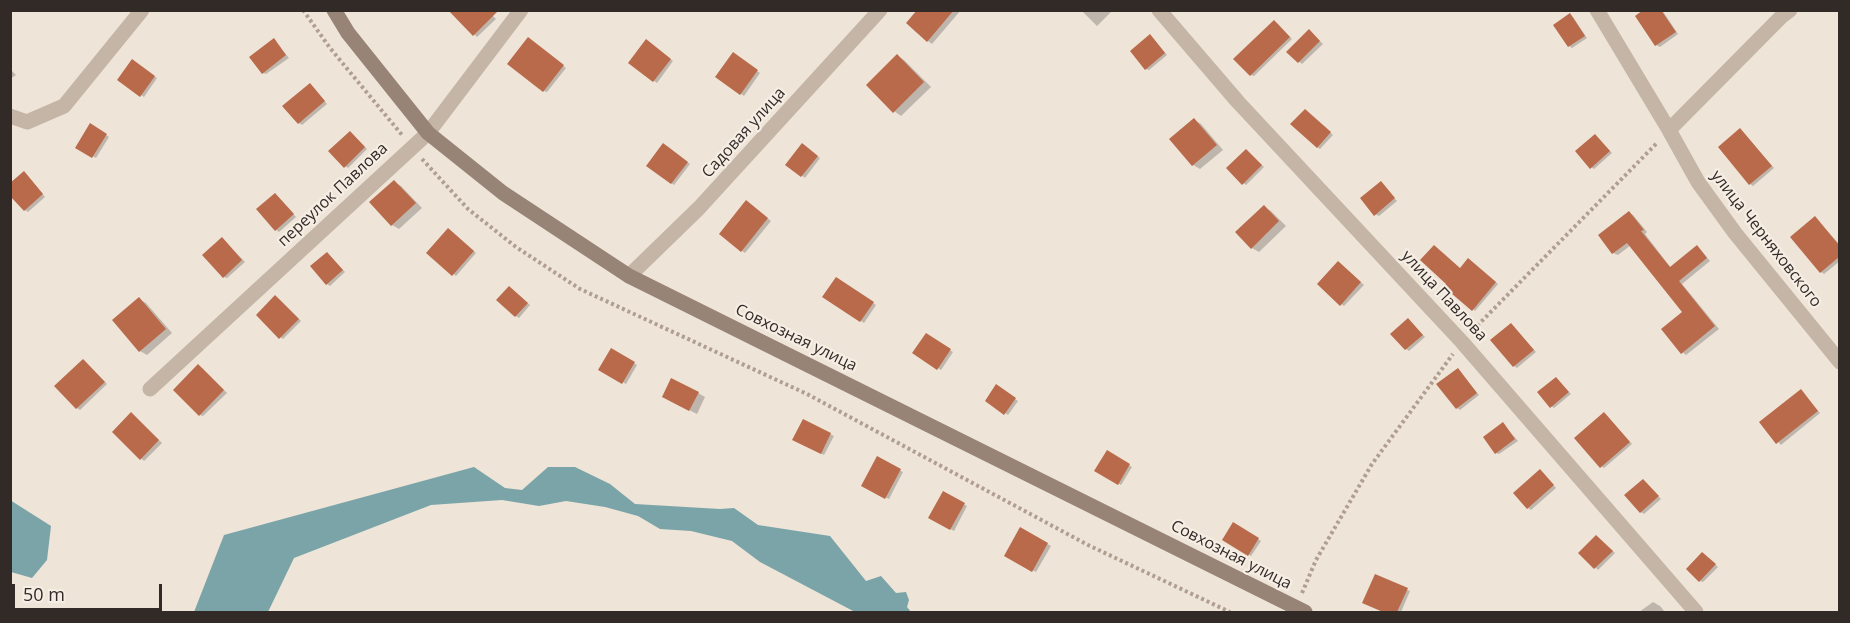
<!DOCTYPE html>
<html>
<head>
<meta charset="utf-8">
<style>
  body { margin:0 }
  #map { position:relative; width:1850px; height:623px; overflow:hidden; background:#eee4d8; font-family:"Open Sans",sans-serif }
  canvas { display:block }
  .frame { position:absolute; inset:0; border:12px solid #312a26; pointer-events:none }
  .scale { position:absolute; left:12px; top:584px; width:150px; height:27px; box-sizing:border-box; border:3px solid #312a26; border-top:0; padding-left:8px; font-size:18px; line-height:21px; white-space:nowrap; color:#312a26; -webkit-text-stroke:4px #f6eee4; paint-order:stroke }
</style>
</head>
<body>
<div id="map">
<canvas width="1850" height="623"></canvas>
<div class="frame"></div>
<div class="scale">50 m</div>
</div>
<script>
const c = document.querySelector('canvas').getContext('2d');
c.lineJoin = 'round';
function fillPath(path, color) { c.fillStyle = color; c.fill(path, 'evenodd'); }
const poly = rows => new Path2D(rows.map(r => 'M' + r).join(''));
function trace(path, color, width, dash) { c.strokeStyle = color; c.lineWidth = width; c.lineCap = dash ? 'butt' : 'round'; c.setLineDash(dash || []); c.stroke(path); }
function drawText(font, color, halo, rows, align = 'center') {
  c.font = font + ' "Open Sans",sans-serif'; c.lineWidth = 4.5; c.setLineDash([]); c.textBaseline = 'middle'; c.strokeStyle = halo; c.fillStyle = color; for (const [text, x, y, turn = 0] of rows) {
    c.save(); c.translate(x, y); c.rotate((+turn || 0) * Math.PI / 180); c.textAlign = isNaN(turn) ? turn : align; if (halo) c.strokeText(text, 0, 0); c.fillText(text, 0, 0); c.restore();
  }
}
fillPath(poly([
  [474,467,505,488,522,490,548,467,575,467,610,484,635,504,720,509,734,508,758,525,830,536,866,581,881,576,896,593,906,592,909,600,907,607,911,612,855,612,760,562,732,541,691,531,660,529,638,516,605,507,566,501,539,506,502,500,431,505,294,558,268,612,194,612,224,535],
  [10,500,51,526,47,560,32,578,11,572]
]), '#7aa4a8');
fillPath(poly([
  [450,10,487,10,496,19,477,37],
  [919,10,961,10,932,44,928,41],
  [1081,10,1113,10,1097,26],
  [1646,10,1662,10,1678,34,1660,47,1656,45,1637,17],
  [1570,15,1573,17,1587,38,1572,48,1569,46],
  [1277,23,1292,39,1254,76,1251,75],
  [1312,33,1323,44,1302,64,1288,52],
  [1153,38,1167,55,1149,70,1146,69],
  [274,40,289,58,266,74,263,73],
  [532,41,566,68,547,92,544,91],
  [650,43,673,61,657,83,630,63],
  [736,56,760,73,744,96,717,77],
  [897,56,904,60,931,87,901,116,894,111],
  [132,61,157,78,144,97,119,80],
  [10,69,16,75,10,79],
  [313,87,327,104,302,125,299,123],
  [1308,112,1333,135,1320,149,1317,147],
  [1194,120,1201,124,1223,150,1200,169,1193,165],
  [90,125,109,137,96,158,77,147],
  [1741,130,1774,168,1753,186,1750,184],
  [350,132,367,149,348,168,345,166],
  [1596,136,1612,153,1594,169,1591,167],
  [667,146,690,164,674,185,671,183],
  [805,146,820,158,805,178,787,164],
  [1246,151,1264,167,1246,185,1243,183],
  [27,175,45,197,28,212,25,210],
  [394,182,401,186,422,208,399,229,392,225],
  [1381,183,1397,201,1379,216,1375,214],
  [276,195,296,217,279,232,276,230],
  [750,204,771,221,745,253,742,251],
  [1264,207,1271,211,1286,226,1259,252,1252,248],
  [1629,213,1633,215,1647,232,1645,234,1671,268,1697,247,1701,250,1710,261,1682,284,1719,329,1686,355,1682,352,1684,313,1631,245,1618,255,1613,253,1600,236],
  [1815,218,1840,245,1840,261,1824,274,1821,272],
  [451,231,476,253,456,276,428,253],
  [225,241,245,262,227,278,224,277],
  [327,253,345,272,330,286,327,284],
  [1472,262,1498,284,1475,311,1448,284,1461,269],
  [1342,265,1364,285,1344,306,1341,304],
  [837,279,876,305,864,323,824,296],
  [513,290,530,305,519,318,516,316],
  [139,299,146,303,172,333,147,355,140,351],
  [279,299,301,321,283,339,280,337],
  [1408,320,1425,337,1409,351,1406,349],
  [1511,324,1536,352,1517,368,1514,366],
  [926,335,953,352,941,370,914,353],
  [612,350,637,365,626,384,600,369],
  [84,360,107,384,80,410,77,408],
  [202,368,227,393,203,416,200,415],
  [1458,370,1479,395,1460,410,1457,408],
  [1556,379,1571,394,1554,408,1551,406],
  [997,386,1018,401,1008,415,987,400],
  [1801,391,1820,413,1781,445,1761,423],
  [698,393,705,397,697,414,671,401],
  [134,416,162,443,144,461,114,432],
  [1607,416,1632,444,1604,468,1601,466],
  [804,421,834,436,824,455,794,440],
  [1503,424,1518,441,1499,454,1496,453],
  [1107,452,1132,467,1121,485,1096,470],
  [877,458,903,472,889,499,863,486],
  [1541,471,1556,488,1531,510,1528,508],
  [1643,481,1661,499,1644,514,1641,512],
  [944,493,967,506,954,531,931,518],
  [1234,524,1261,541,1251,556,1224,540],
  [1021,529,1051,546,1036,572,1006,556],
  [1597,537,1615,553,1598,570,1580,553],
  [1703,553,1718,567,1703,582,1700,581],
  [1407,590,1410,591,1401,612,1385,612,1367,604],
  [1653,602,1660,606,1665,612,1639,612]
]), '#0003');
fillPath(poly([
  [448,10,499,10,473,36],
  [917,10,954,10,927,42,906,23],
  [1643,10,1661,10,1676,32,1655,46,1635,16],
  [1570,13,1585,36,1568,47,1553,25],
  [1274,20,1290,37,1250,76,1233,59],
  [1309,29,1320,41,1298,63,1286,52],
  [1150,34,1165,53,1145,70,1130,51],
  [528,37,564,65,543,92,507,64],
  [274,38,286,55,262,74,249,57],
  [646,39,671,59,653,82,628,63],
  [733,52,758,70,740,95,715,77],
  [897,54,924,82,893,113,866,85],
  [132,59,155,76,140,97,117,80],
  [310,83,325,101,298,124,282,106],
  [1305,109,1331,132,1317,148,1290,124],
  [1194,118,1217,145,1192,166,1169,139],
  [90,123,107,134,92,158,75,148],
  [1740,128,1772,166,1749,185,1718,147],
  [350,131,365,147,344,168,328,151],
  [1595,134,1610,151,1590,169,1575,151],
  [663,143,688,162,671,184,646,166],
  [802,143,818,156,801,177,785,165],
  [1246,149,1262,165,1242,185,1226,168],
  [24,171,43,194,24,211,10,196,10,183],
  [394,180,416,203,391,226,369,202],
  [1381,181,1395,198,1374,216,1360,198],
  [275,193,294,214,275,231,256,209],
  [746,200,768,218,741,252,719,234],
  [1264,205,1279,221,1251,249,1235,232],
  [1629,211,1644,230,1641,231,1670,267,1697,245,1707,258,1679,281,1715,326,1681,354,1661,329,1682,312,1627,243,1612,254,1598,235],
  [1815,216,1839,245,1839,257,1820,273,1790,237],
  [448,228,474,251,452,276,426,253],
  [222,237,242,260,223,278,202,255],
  [1434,245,1460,268,1468,258,1496,282,1472,311,1444,287,1446,284,1420,260],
  [327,252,343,270,326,285,310,266],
  [1338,261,1361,282,1340,306,1317,284],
  [836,277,874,302,860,322,822,297],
  [509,286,528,303,515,317,496,300],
  [275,295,299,319,279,339,256,315],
  [139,297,166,329,139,352,112,320],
  [1408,318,1423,335,1405,350,1390,334],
  [1511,323,1534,350,1513,367,1490,340],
  [926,333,951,349,937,370,912,353],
  [611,348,635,362,622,384,598,370],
  [83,359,105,382,76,409,54,386],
  [198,364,224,390,199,416,173,390],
  [1458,368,1477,393,1456,409,1436,384],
  [1556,377,1569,392,1550,408,1537,392],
  [671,378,699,392,689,411,662,397],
  [996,384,1016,398,1004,415,985,401],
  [1801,389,1818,411,1776,444,1759,422],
  [131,412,159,440,140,460,112,432],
  [1604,412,1630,442,1600,468,1574,438],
  [803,419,831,433,821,454,792,440],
  [1503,422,1515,439,1495,454,1483,437],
  [1107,450,1130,464,1118,485,1094,471],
  [877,456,901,469,885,499,861,486],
  [1540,469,1554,485,1527,509,1513,493],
  [1643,479,1659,496,1640,513,1624,495],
  [943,491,965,503,950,530,928,518],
  [1233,522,1259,538,1248,556,1222,540],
  [1020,527,1048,543,1032,572,1004,556],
  [1596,535,1613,551,1594,569,1578,553],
  [1702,552,1716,564,1699,582,1686,569],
  [1375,574,1408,588,1397,612,1383,612,1362,603]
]), '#b96a4a');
trace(poly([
  [303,10,330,48,402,135],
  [422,159,468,209,516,247,580,289,807,394,1088,545,1230,612],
  [1473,330,1657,143],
  [1302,593,1316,560,1372,464,1453,354]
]), '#b09f90', 4, [3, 3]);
trace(poly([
  [1159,10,1238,102,1462,342,1696,612],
  [1597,10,1669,130,1698,182,1735,233,1840,362],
  [10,116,27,122,64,106,142,10],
  [1669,130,1782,16,1790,10],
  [629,276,699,208,880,10],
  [150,389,428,133,521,10]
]), '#c4b5a6', 15);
trace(poly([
  [334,10,348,33,428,133,503,193,629,276,1305,612]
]), '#978477', 15);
drawText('16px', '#312a26', '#f6eee4', [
  ["Садовая улица",744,133,-48],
  ["переулок Павлова",333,195,-43],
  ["улица Черняховского",1766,239,52],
  ["улица Павлова",1444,296,47],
  ["Совхозная улица",796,338,26],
  ["Совхозная улица",1231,555,27]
]);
</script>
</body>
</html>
